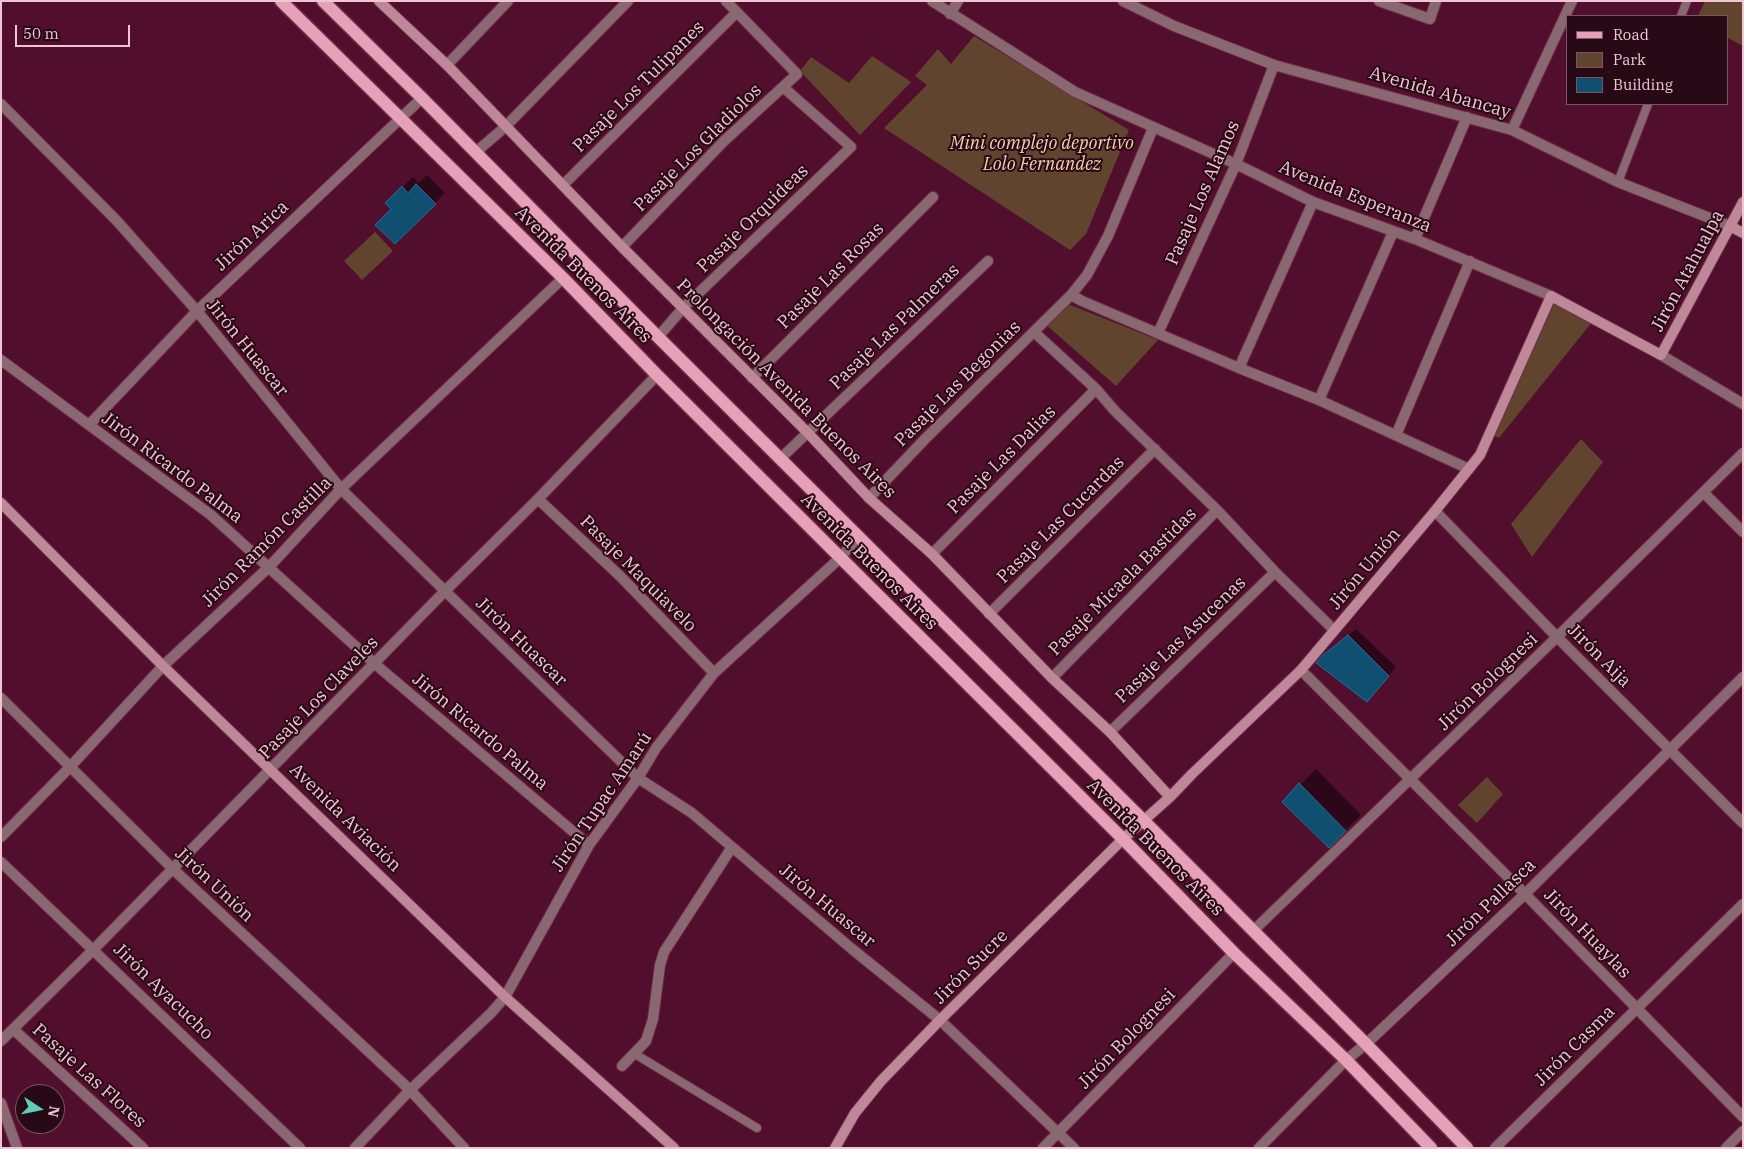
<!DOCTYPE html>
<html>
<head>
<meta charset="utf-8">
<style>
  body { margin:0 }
  #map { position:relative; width:1744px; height:1149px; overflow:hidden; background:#520e2d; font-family:"IBM Plex Serif",serif }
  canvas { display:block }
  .frame { position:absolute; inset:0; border:2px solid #f1c6d3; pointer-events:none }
  .legend { position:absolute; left:1566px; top:15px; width:162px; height:90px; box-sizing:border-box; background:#270a15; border:1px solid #785561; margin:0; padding:6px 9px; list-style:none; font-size:15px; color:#f1c6d3 }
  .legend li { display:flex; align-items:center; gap:10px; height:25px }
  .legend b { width:25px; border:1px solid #785561 }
  .north { position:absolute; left:15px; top:1084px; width:50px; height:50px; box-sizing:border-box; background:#270a15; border:1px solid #785561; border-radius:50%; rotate:101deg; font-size:14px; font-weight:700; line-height:20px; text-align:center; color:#f1c6d3 }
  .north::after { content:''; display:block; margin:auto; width:18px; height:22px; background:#5eceb8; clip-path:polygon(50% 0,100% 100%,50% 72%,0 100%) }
  .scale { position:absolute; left:15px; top:25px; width:115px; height:22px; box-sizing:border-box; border:2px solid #f1c6d3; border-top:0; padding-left:6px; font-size:15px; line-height:18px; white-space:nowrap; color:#f1c6d3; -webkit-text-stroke:4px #270a15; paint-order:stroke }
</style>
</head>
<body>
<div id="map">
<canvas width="1744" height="1149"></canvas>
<div class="frame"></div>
<ul class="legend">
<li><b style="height:6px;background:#e6a0b7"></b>Road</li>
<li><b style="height:14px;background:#61442e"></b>Park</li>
<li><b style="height:14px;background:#114f70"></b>Building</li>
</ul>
<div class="north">N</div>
<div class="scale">50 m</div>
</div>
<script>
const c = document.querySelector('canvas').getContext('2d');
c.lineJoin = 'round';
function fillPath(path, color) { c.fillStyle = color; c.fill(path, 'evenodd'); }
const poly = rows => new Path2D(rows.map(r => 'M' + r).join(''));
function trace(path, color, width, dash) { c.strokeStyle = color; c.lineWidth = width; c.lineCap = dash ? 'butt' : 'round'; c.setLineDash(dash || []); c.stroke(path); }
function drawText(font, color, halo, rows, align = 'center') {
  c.font = font + ' "IBM Plex Serif",serif'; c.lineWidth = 4; c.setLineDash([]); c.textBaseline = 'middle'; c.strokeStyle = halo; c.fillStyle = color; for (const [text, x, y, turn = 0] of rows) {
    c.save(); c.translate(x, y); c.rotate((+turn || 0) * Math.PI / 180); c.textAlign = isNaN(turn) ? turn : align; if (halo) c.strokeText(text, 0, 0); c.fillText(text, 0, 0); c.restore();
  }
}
fillPath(poly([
  [1705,1,1743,1,1743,46,1728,38,1728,16,1698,16],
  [974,36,1129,130,1086,234,1070,250,884,128,927,85,915,76,938,49,951,64],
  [872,56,911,82,860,135,800,71,811,57,849,83],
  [375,232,393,251,362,280,344,261],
  [1555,302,1592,322,1499,438,1493,435],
  [1068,304,1158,340,1116,386,1044,323],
  [1581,439,1603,462,1532,557,1511,524],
  [1487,777,1503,794,1477,823,1458,805]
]), '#61442e');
fillPath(poly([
  [427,175,445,193,395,243,393,209,386,203,413,177,419,183],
  [1356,629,1396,667,1374,693,1323,656],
  [1316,769,1361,815,1329,846,1284,802]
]), '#0007');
const building = poly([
  [416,184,436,204,395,244,375,225,391,209,385,203,402,186,408,193,416,184],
  [1348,635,1389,676,1367,702,1316,663,1322,656,1348,635],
  [1299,783,1346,831,1329,848,1282,802,1299,783]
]);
fillPath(building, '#114f70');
trace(building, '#1e6f9b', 1);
const lane = poly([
  [1681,16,1687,1],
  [1618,182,1648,104],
  [635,1054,757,1128]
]);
const street = poly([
  [932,1,1075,92,1236,164,1313,202,1415,239,1551,296],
  [1123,1,1174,26,1274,65,1512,130,1618,182,1730,226],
  [1379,1,1430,19,1436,1],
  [950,14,958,1],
  [447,65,508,1],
  [1,104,117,221,197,311,341,489,445,591,638,778,692,813,852,949,940,1020,1074,1148],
  [1512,130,1572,1],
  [476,152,505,127,628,1],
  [563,185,737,12],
  [1415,239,1467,117],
  [622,247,724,141,797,74,726,1],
  [1071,295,1082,301,1239,368,1319,400,1469,469],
  [1034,332,1096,389,1115,411,1217,510,1275,572,1334,630],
  [1158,333,1236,164,1274,65],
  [658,337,683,308,851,147,783,87],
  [1661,355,1743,404],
  [1,360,211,515,375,664,589,845],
  [1239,368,1313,202],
  [752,378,933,197],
  [1319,400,1393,232],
  [89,425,197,311,422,98],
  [1396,435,1470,261],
  [781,458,988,261],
  [1704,493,1743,532],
  [869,498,925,439,1071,295,1087,275,1108,236,1153,128],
  [538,499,621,577,714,673],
  [1435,511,1557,637,1743,823],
  [932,554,1096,389],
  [989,614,1155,449],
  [1301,670,1525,894,1743,1117],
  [1052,678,1217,510],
  [1,698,173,869,410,1090,464,1148],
  [1110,732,1275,572],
  [1,837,70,767,163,666,269,567,341,489,563,278],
  [1,862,300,1148],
  [1253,931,1557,637,1743,453],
  [13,1029,143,1148],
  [1,1041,94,949,445,591,538,499,657,375],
  [622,1066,646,1041,653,1019,660,965,664,952,732,847],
  [1,1103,17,1148],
  [355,1148,410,1090,491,1013,505,997,589,845,638,778,656,748,714,673,840,558,859,536],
  [1043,1148,1234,953],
  [1259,1148,1346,1060,1366,1044,1525,894,1743,677],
  [1495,1148,1743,904],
  [1726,1148,1743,1131]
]);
const secondary = poly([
  [379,1,447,65,622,247,808,433,869,498,932,554,1052,678,1110,732,1170,797],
  [1730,226,1743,233],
  [1,503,163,666,505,997,674,1148],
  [835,1148,855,1113,881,1081,940,1020,1123,839,1170,797,1192,774,1301,670,1435,511,1480,455,1551,296,1661,355,1743,202]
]);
const primary = poly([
  [281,1,563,278,657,375,1123,839,1234,953,1346,1060,1431,1148],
  [323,1,422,98,658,337,1144,821,1366,1044,1467,1148]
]);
trace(lane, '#6f2f4b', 10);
trace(street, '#6f2f4b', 12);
trace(secondary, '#6f2f4b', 12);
trace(primary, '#6f2f4b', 15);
trace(lane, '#8a6872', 8);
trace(street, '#8a6872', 10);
trace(secondary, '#be8899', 10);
trace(primary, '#e6a0b7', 12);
drawText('18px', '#f1c6d3', '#270a15', [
  ["Pasaje Los Tulipanes",639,87,-45],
  ["Avenida Abancay",1440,93,16],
  ["Pasaje Los Gladiolos",698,148,-45],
  ["Pasaje Los Alamos",1203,193,-66],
  ["Avenida Esperanza",1355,197,22],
  ["Pasaje Orquideas",753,219,-44],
  ["Jirón Arica",252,236,-43],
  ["Jirón Atahualpa",1688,271,-62],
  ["Avenida Buenos Aires",583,275,45],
  ["Pasaje Las Rosas",831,276,-45],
  ["Pasaje Las Palmeras",895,327,-44],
  ["Jirón Huascar",247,348,51],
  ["Pasaje Las Begonias",958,384,-45],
  ["Prolongación Avenida Buenos Aires",786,389,45],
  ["Pasaje Las Dalias",1002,460,-45],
  ["Jirón Ricardo Palma",172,468,37],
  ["Pasaje Las Cucardas",1061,520,-45],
  ["Jirón Ramón Castilla",267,542,-45],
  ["Avenida Buenos Aires",869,562,45],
  ["Jirón Unión",1365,569,-50],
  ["Pasaje Maquiavelo",638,574,45],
  ["Pasaje Micaela Bastidas",1123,582,-45],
  ["Pasaje Las Asucenas",1181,640,-44],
  ["Jirón Huascar",521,642,44],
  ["Jirón Aija",1599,656,45],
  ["Jirón Bolognesi",1488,682,-44],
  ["Pasaje Los Claveles",319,698,-46],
  ["Jirón Ricardo Palma",480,732,40],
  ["Jirón Tupac Amarú",602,802,-56],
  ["Avenida Aviación",345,818,44],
  ["Avenida Buenos Aires",1155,848,45],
  ["Jirón Unión",214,885,43],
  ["Jirón Pallasca",1491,903,-44],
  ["Jirón Huascar",827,906,40],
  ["Jirón Huaylas",1587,934,46],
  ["Jirón Sucre",971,967,-45],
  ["Jirón Ayacucho",163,992,44],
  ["Jirón Bolognesi",1127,1039,-46],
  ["Jirón Casma",1575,1046,-45],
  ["Pasaje Las Flores",89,1076,42]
]);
drawText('italic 18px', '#facdac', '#270a15', [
  ["Mini complejo deportivo",1042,144],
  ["Lolo Fernandez",1042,165]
]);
</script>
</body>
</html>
